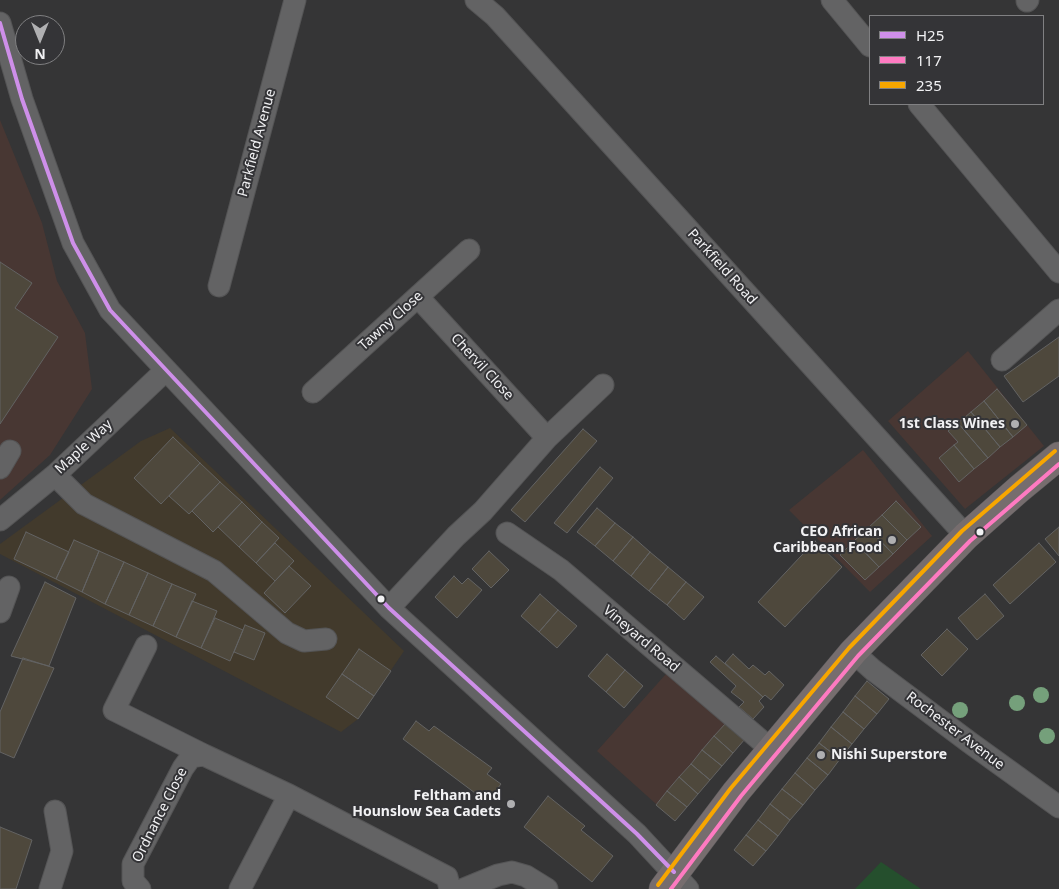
<!DOCTYPE html>
<html>
<head>
<meta charset="utf-8">
<style>
  body { margin:0 }
  #map { position:relative; width:1059px; height:889px; overflow:hidden; background:#353536; font-family:"Noto Sans",sans-serif }
  canvas { display:block }
  .legend { position:absolute; left:869px; top:15px; width:175px; height:90px; box-sizing:border-box; background:#343437; border:1px solid #808082; margin:0; padding:6px 9px; list-style:none; font-size:15px; color:#f1f1f3 }
  .legend li { display:flex; align-items:center; gap:10px; height:25px }
  .legend b { width:25px; border:1px solid #808082 }
  .north { position:absolute; left:15px; top:15px; width:50px; height:50px; box-sizing:border-box; background:#343437; border:1px solid #808082; border-radius:50%; rotate:180deg; font-size:14px; font-weight:700; line-height:20px; text-align:center; color:#f1f1f3 }
  .north::after { content:''; display:block; margin:auto; width:18px; height:22px; background:#afafb1; clip-path:polygon(50% 0,100% 100%,50% 72%,0 100%) }
</style>
</head>
<body>
<div id="map">
<canvas width="1059" height="889"></canvas>
<ul class="legend">
<li><b style="height:6px;background:#ce8fe9"></b>H25</li>
<li><b style="height:6px;background:#fe7ac1"></b>117</li>
<li><b style="height:6px;background:#f7a600"></b>235</li>
</ul>
<div class="north">N</div>
</div>
<script>
const c = document.querySelector('canvas').getContext('2d');
c.lineJoin = 'round';
function fillPath(path, color) { c.fillStyle = color; c.fill(path, 'evenodd'); }
const poly = rows => new Path2D(rows.map(r => 'M' + r).join(''));
function trace(path, color, width, dash) { c.strokeStyle = color; c.lineWidth = width; c.lineCap = dash ? 'butt' : 'round'; c.setLineDash(dash || []); c.stroke(path); }
function drawText(font, color, halo, rows, align = 'center') {
  c.font = font + ' "Noto Sans",sans-serif'; c.lineWidth = 4; c.setLineDash([]); c.textBaseline = 'middle'; c.strokeStyle = halo; c.fillStyle = color; for (const [text, x, y, turn = 0] of rows) {
    c.save(); c.translate(x, y); c.rotate((+turn || 0) * Math.PI / 180); c.textAlign = isNaN(turn) ? turn : align; if (halo) c.strokeText(text, 0, 0); c.fillText(text, 0, 0); c.restore();
  }
}
fillPath(poly([
  [0,120,42,223,57,281,85,333,92,389,50,455,0,500],
  [968,351,1044,446,965,509,888,421],
  [863,450,932,536,870,592,789,510],
  [666,674,745,739,675,821,597,751]
]), '#483733');
fillPath(poly([
  [170,428,404,651,358,719,341,732,0,554,0,544,141,441]
]), '#423a2c');
fillPath(poly([
  [881,862,921,889,855,889]
]), '#254f2d');
const building = poly([
  [0,262,32,283,15,308,58,337,0,424,0,262],
  [1059,337,1059,376,1023,402,1004,376,1059,337],
  [997,389,1027,425,1013,437,984,401,997,389],
  [984,401,1013,437,1000,447,971,412,984,401],
  [971,412,1000,447,988,458,958,423,971,412],
  [958,423,988,458,974,469,954,445,958,442,948,431,958,423],
  [583,429,597,441,525,522,511,510,583,429],
  [173,437,200,463,161,504,134,478,173,437],
  [954,445,974,469,959,482,939,458,954,445],
  [200,463,220,482,189,514,169,496,200,463],
  [600,467,613,478,567,533,554,523,600,467],
  [220,482,242,502,213,532,192,511,220,482],
  [896,501,921,527,907,540,882,515,896,501],
  [242,502,262,522,239,547,218,527,242,502],
  [597,508,615,523,595,546,577,532,597,508],
  [882,515,907,540,893,554,868,528,882,515],
  [262,522,279,538,256,563,239,547,262,522],
  [615,523,633,537,613,561,595,546,615,523],
  [1059,527,1059,556,1045,539,1059,527],
  [868,528,893,554,879,567,854,541,868,528],
  [26,532,69,552,56,579,14,559,26,532],
  [633,537,650,552,631,576,613,561,633,537],
  [74,540,99,551,82,592,56,579,74,540],
  [815,541,842,567,785,627,758,602,815,541],
  [854,541,879,567,865,580,840,555,854,541],
  [275,543,294,561,275,581,256,563,275,543],
  [1039,543,1056,562,1010,604,993,585,1039,543],
  [99,551,124,562,105,604,82,592,99,551],
  [489,551,509,570,491,588,472,569,489,551],
  [650,552,668,567,649,591,631,576,650,552],
  [124,562,148,573,129,615,105,604,124,562],
  [289,566,311,586,285,613,264,593,289,566],
  [668,567,686,582,667,605,649,591,668,567],
  [148,573,172,584,153,626,129,615,148,573],
  [454,576,462,584,468,578,482,590,457,618,435,597,454,576],
  [45,582,76,598,49,666,11,656,45,582],
  [686,582,704,597,684,620,667,605,686,582],
  [172,584,196,594,176,637,153,626,172,584],
  [540,594,558,610,539,632,521,616,540,594],
  [985,594,1004,616,977,640,958,618,985,594],
  [192,601,217,611,201,648,176,637,192,601],
  [558,610,577,626,557,648,539,632,558,610],
  [215,618,243,630,230,661,201,648,215,618],
  [245,625,265,633,254,660,234,652,245,625],
  [947,629,968,649,942,676,921,655,947,629],
  [359,649,391,671,374,696,342,674,359,649],
  [607,654,625,670,606,692,588,676,607,654],
  [733,654,749,669,753,665,765,675,769,671,784,685,771,700,765,695,763,697,725,663,733,654],
  [716,656,763,697,759,701,764,707,753,719,739,707,744,702,731,692,736,686,710,662,716,656],
  [23,658,54,668,14,758,0,752,0,712,23,658],
  [625,670,643,686,624,708,606,692,625,670],
  [342,674,374,696,358,719,326,697,342,674],
  [867,681,889,699,877,714,855,696,867,681],
  [855,696,877,714,864,729,843,712,855,696],
  [843,712,864,729,852,744,831,727,843,712],
  [416,721,429,731,434,726,492,768,487,774,501,784,487,802,403,739,416,721],
  [726,723,745,739,733,753,714,736,726,723],
  [831,727,852,744,840,759,819,743,831,727],
  [714,736,733,753,722,766,702,750,714,736],
  [819,743,840,759,828,775,807,758,819,743],
  [702,750,722,766,710,780,691,764,702,750],
  [807,758,828,775,815,790,795,773,807,758],
  [691,764,710,780,698,794,679,777,691,764],
  [795,773,815,790,803,805,782,789,795,773],
  [679,777,698,794,687,807,667,791,679,777],
  [782,789,803,805,790,820,770,804,782,789],
  [667,791,687,807,675,821,656,805,667,791],
  [548,796,585,826,581,830,613,856,592,882,524,827,548,796],
  [770,804,790,820,778,836,758,820,770,804],
  [758,820,778,836,766,851,746,835,758,820],
  [0,827,32,840,16,889,0,889,0,827],
  [746,835,766,851,753,866,734,850,746,835]
]);
fillPath(building, '#4e483c');
trace(building, '#636363', 1);
const minor = poly([
  [476,0,495,16,966,536],
  [832,0,870,46],
  [1027,1,1028,0],
  [0,23,22,99,73,243,110,310,389,608,637,834,688,889],
  [919,104,1059,272],
  [219,286,295,0],
  [418,297,547,438],
  [1002,360,1059,310],
  [313,392,469,250],
  [0,468,10,451],
  [55,475,84,504,214,571,287,633,304,641,326,639],
  [0,520,55,475,165,371],
  [507,533,561,570,772,750],
  [389,608,456,536,483,511,547,438,603,385],
  [0,612,9,587],
  [146,646,114,710,204,755],
  [853,652,873,670,969,742,1059,807],
  [289,795,447,877,450,889],
  [50,889,62,851,55,811],
  [140,889,133,881,133,864,183,768,191,757,204,755,289,795,240,889],
  [464,889,498,875,512,872,526,876,547,889]
]);
const major = poly([
  [663,889,736,792,853,652,966,536,1019,489,1059,456]
]);
trace(minor, '#545455', 23);
trace(major, '#545455', 29);
trace(minor, '#636364', 21);
trace(major, '#766d6e', 28);
trace(poly([
  [0,23,22,99,73,243,110,310,389,608,637,834,674,872]
]), '#ce8fe9', 4);
trace(poly([
  [671,889,741,796,858,656,970,541,1059,464]
]), '#fe7ac1', 4);
trace(poly([
  [658,885,731,788,849,648,962,531,1055,451]
]), '#f7a600', 4);
c.fillStyle = '#75a07b';
for (const [x, y] of [
  [1041,695],
  [1017,703],
  [960,710],
  [1047,736]
]) { c.beginPath(); c.arc(x, y, 8, 0, 2 * Math.PI); c.fill(); }
for (const [x, y, r, color] of [
  [1015,424,5,"#afafb1"],
  [980,532,4.5,"#f1f1f3"],
  [892,540,5,"#afafb1"],
  [381,599,4.5,"#f1f1f3"],
  [821,755,5,"#afafb1"],
  [511,804,5,"#afafb1"]
]) { const dot = new Path2D(); dot.arc(x, y, r, 0, 2 * Math.PI); c.fillStyle = color; c.fill(dot); trace(dot, '#343437', 2); }
drawText('14px', '#f1f1f3', '#343437', [
  ["Parkfield Avenue",257,143,-75],
  ["Parkfield Road",722,267,48],
  ["Tawny Close",391,321,-42],
  ["Chervil Close",482,367,47],
  ["Maple Way",84,447,-43],
  ["Vineyard Road",641,639,40],
  ["Rochester Avenue",955,731,37],
  ["Ordnance Close",160,815,-63]
]);
drawText('bold 14px', '#f1f1f3', '#343437', [
  ["1st Class Wines",1005,424],
  ["CEO African",882,532],
  ["Caribbean Food",882,548],
  ["Nishi Superstore",831,755,"left"],
  ["Feltham and",501,796],
  ["Hounslow Sea Cadets",501,812]
], 'right');
</script>
</body>
</html>
